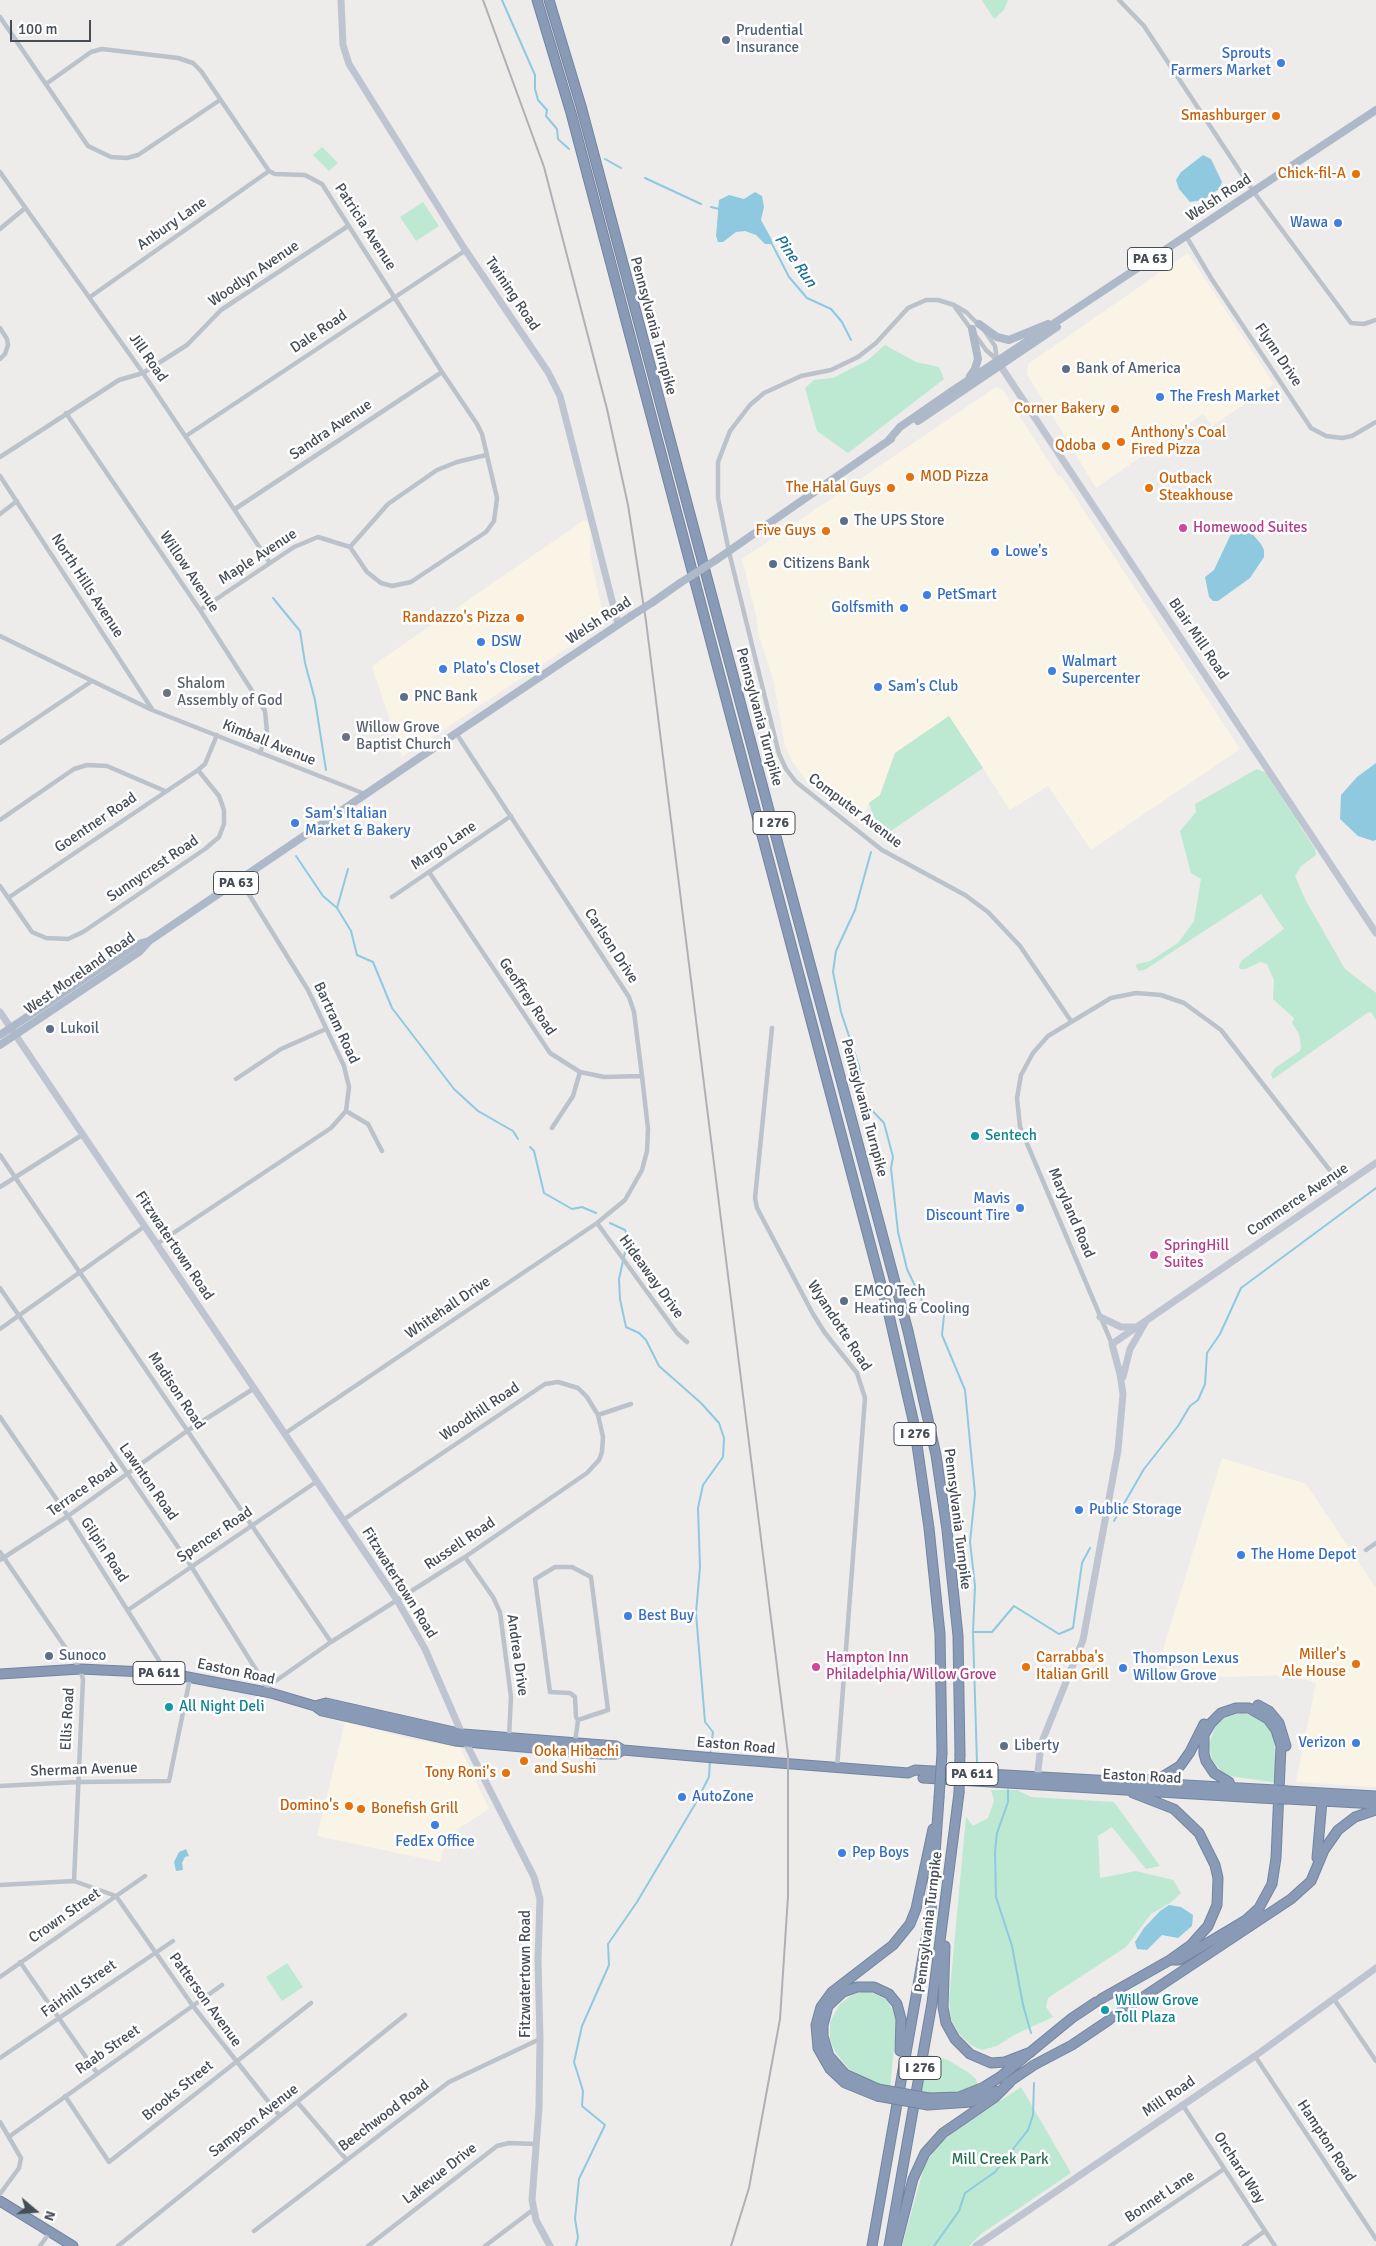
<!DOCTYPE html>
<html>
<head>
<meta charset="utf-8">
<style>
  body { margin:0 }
  #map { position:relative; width:1376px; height:2246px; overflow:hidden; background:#eeebeb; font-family:Signika,sans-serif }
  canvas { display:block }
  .north { position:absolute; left:10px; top:2186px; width:50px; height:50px; -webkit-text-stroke:4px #fff; paint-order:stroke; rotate:108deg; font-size:14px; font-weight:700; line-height:20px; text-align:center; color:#464d56 }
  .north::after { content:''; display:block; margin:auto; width:18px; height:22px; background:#464d56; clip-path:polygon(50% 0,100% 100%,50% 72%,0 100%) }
  .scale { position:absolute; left:10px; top:20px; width:81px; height:22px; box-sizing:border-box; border:2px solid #464d56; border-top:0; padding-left:6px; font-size:15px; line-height:18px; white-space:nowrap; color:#464d56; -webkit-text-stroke:4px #fff; paint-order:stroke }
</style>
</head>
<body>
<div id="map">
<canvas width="1376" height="2246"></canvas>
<div class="north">N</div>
<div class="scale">100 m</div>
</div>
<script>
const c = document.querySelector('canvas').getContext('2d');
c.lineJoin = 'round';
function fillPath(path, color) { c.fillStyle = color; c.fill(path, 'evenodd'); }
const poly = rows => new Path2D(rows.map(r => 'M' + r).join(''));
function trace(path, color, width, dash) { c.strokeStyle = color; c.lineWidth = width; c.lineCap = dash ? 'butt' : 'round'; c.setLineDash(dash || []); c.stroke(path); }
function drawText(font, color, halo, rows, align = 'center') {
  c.font = font + ' Signika,sans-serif'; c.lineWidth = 5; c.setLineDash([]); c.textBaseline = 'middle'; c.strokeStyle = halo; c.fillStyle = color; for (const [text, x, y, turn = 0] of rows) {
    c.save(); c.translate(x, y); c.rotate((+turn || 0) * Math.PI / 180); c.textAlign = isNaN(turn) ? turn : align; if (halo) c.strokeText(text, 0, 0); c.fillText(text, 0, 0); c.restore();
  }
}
fillPath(poly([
  [1188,253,1274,384,1212,426,1203,414,1096,488,1027,374,1028,364],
  [996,387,1003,390,1058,476,1062,477,1240,749,1091,850,1048,786,1010,810,949,716,895,753,880,795,869,803,859,823,807,782,792,761,785,746,773,679,758,633,756,615,742,559],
  [583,521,587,521,591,533,590,555,605,623,402,757,372,666],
  [1222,1458,1306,1484,1376,1588,1376,1787,1296,1782,1316,1683,1289,1675,1223,1677,1160,1659],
  [345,1722,415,1740,460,1747,489,1809,447,1836,440,1862,317,1836]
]), '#f9f4e5');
fillPath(poly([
  [982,0,1008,0,1004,10,994,19],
  [322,147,338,163,329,171,313,155],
  [423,202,439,226,416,241,400,217],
  [885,345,916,362,939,367,944,379,848,453,817,431,805,388,814,380,833,378,868,360],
  [949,716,983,768,888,833,880,835,869,803,880,795,895,753],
  [1257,769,1266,773,1315,849,1316,855,1301,866,1295,876,1306,901,1345,969,1376,993,1376,1020,1371,1012,1367,1013,1273,1079,1271,1074,1275,1068,1300,1051,1301,1046,1299,1034,1292,1023,1294,1018,1273,999,1274,980,1267,964,1260,962,1246,969,1240,969,1239,967,1241,961,1284,929,1261,894,1146,969,1139,971,1136,967,1137,964,1150,961,1178,943,1194,921,1201,879,1191,873,1180,831,1196,812,1195,804],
  [1241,1713,1256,1716,1267,1724,1273,1734,1278,1783,1230,1776,1221,1771,1212,1760,1209,1744,1216,1725,1224,1718],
  [991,1790,1017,1790,1031,1797,1114,1802,1160,1866,1146,1869,1112,1827,1098,1836,1100,1878,1136,1871,1173,1880,1181,1893,1170,1903,1151,1914,1126,1947,1048,1998,1046,2007,1053,2017,1014,2035,997,2046,982,2050,971,2045,959,2034,951,2019,949,2000,966,1817,973,1826,988,1818,994,1801],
  [287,1963,303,1987,282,2001,266,1977],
  [869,1991,887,2000,897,2019,890,2088,867,2080,848,2068,836,2053,830,2040,830,2022,840,2004,853,1994],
  [930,2055,948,2060,969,2073,976,2079,978,2086,963,2093,919,2095,927,2058],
  [1021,2087,1071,2173,981,2234,969,2246,902,2246,924,2167,935,2148,955,2131]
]), '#bde8d1');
fillPath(poly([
  [1203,155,1211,159,1222,182,1219,189,1203,200,1190,202,1179,189,1176,180,1181,172],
  [755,192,762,196,764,207,761,220,772,240,772,244,765,244,756,235,745,231,736,232,723,242,718,242,716,236,719,200,729,195,744,199],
  [1243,523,1261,544,1264,550,1264,557,1250,578,1218,601,1213,601,1209,597,1205,577,1214,570,1230,536],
  [1376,763,1376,840,1373,841,1358,836,1340,819,1341,795,1357,777],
  [186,1849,189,1856,185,1857,182,1863,183,1870,176,1871,174,1862,179,1852],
  [1169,1905,1181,1907,1193,1915,1192,1926,1178,1938,1162,1935,1147,1950,1137,1949,1135,1942,1144,1928,1160,1911]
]), '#8fc9e0');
trace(poly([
  [502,0,535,75,535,89,538,100,547,110,546,116,557,129,558,139,569,149],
  [605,159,621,168],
  [645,178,701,204],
  [711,207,719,209],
  [771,242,789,277,807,298,831,309,842,322,851,340],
  [273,598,300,631,305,663,315,700,326,770],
  [871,852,855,910,836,951,833,972,841,1012,859,1066,863,1091,867,1105,884,1123,893,1157,891,1168,898,1232,907,1269,924,1305,939,1306,944,1315,942,1335,965,1390,975,1494,970,1542,975,1586,973,1632,977,1763],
  [296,856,323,896,337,908],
  [348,869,337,908,351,931,357,955,373,962,392,1008,454,1089,478,1111,513,1131,518,1139],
  [530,1147,534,1151,544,1193,572,1209,582,1207,596,1213],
  [610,1223,625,1230,628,1238,619,1279,620,1299,626,1327,639,1333,646,1340,659,1366,701,1403,719,1423,724,1438,723,1457,703,1485,698,1508,700,1567,696,1613,705,1722,713,1732,710,1755],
  [1114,1521,1144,1469,1178,1426,1190,1406,1198,1400,1205,1384,1207,1353,1220,1334,1241,1288,1376,1188],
  [973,1632,992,1632,1014,1606,1059,1634,1073,1628,1082,1563,1090,1548],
  [1008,1790,1008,1802,997,1833,995,1852,996,1897,1012,1946,1023,2005,1031,2033],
  [576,2246,578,2237,575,2219,579,2179,605,2125,582,2106,583,2091,574,2062,582,2026,609,1965,608,1944,637,1902,694,1806,709,1777,710,1760],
  [934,2246,959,2211,965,2193,995,2172,1028,2130,1033,2115,1034,2083]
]), '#8fc9e0', 2);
const highway = poly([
  [537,0,571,113,889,1315,914,1424,929,1528,940,1634,942,1753],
  [549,0,581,106,908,1331,936,1455,947,1530,958,1636,960,1754],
  [0,1674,80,1669,167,1673,271,1693,315,1706,322,1711,455,1741,601,1754,616,1754,623,1750],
  [1258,1705,1269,1711,1279,1723,1286,1746],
  [315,1706,326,1703,463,1734,616,1746,623,1750,715,1758,908,1773,915,1770,1276,1790],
  [923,1778,1277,1799],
  [1143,1781,1162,1777,1180,1766,1190,1752,1204,1724],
  [1287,1791,1376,1796],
  [1287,1799,1376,1804],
  [1317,1858,1322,1801],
  [1249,1927,1261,1914],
  [945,1946,943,2007,946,2023,955,2039,970,2054,991,2063,1005,2062,1031,2052],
  [1170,1960,1179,1960,1246,1920,1259,1908,1272,1884,1276,1858,1281,1746,1276,1730,1268,1719,1249,1708,1236,1708,1221,1713,1211,1723,1204,1735,1204,1754,1206,1761,1214,1773,1229,1782,1231,1788],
  [1101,1999,1170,1960,1191,1945,1208,1926,1217,1905,1218,1878,1215,1865,1199,1833,1174,1809,1133,1793],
  [1113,2017,1291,1899,1311,1881,1324,1850,1338,1830,1355,1817,1376,1810],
  [1006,2084,1034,2065,1072,2045,1109,2020],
  [878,2089,845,2074,829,2056,823,2036,823,2025,828,2006,843,1992,857,1987,874,1987,889,1994,897,2004,901,2019,900,2051],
  [877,2096,845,2083,830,2069,818,2048,816,2025,821,2007,832,1992,893,1945,910,1924,916,1909,933,1829],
  [929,2098,959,2097,984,2087,1000,2077,1072,2018,1096,2002],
  [928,2105,971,2102,995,2091],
  [0,2201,73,2246],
  [872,2246,931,1911,939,1798],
  [889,2246,932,2003,959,1793],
  [896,2246,913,2179,925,2153,943,2133,994,2098,1010,2082]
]);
trace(highway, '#7385a1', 11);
trace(poly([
  [1119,0,1144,26,1253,191,1351,323,1364,324,1376,320],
  [0,17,88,146,111,157,127,158,138,155,220,100],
  [46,84,91,52,102,49,178,58,193,63,201,71,269,171,275,174,305,175,322,184,442,372,477,424,482,434,497,498,494,521,486,532,411,582,392,586,381,583,367,572,350,547,318,537,294,547,200,610],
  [0,172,143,373,270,563],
  [0,229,24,209],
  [1186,236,1211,278,1311,428,1326,436,1342,438,1352,436,1376,422],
  [90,297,269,171],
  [955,307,986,350,997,360],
  [979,325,966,312,954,305,938,300,926,300,908,308,876,343,858,357,831,370,801,376,764,393,750,405,730,431,718,462,718,498,729,552,779,754,786,769,796,782,882,850,965,895,988,912,1020,946,1071,1021],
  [0,328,7,339,8,345,5,354,0,359],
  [984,330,995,346,997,360],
  [66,413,200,610,265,711,267,732,260,753],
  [186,436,466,250],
  [0,457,119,380,143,373,187,345,221,310,348,226],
  [0,476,152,709],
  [235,509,442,372],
  [0,514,17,501],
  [350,547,388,504,437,470,457,462,486,455],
  [0,636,152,710,365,794],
  [0,743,92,681],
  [0,820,74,769,87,765,107,766,165,791],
  [429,872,550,1053,580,1072,604,1077,642,1076],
  [0,886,32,932,46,938,68,939,83,932,205,849,219,837,224,824,224,810,219,796,198,770,205,764,217,735],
  [392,897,511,816],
  [8,898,198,770],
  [772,1028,755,1198,757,1208,813,1314,825,1333,857,1373,865,1398,837,1768],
  [236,1079,281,1049,326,1029],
  [346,1111,368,1124,382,1151],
  [552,1128,573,1096,580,1072],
  [0,1155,331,1642],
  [0,1187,82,1135],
  [597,1223,677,1333,687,1342],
  [157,1244,331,1128,346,1111,349,1087,344,1066,308,990,240,880],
  [0,1288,191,1566,270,1692],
  [0,1329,145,1226],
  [1112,1344,1020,1127,1017,1098,1021,1075,1033,1053,1048,1036,1111,998,1136,993,1161,995,1184,1003,1221,1030,1342,1186],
  [0,1417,68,1516,167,1673],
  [284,1434,597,1223,625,1200,642,1170,647,1151,648,1129,642,1076,634,1012,629,997,456,733],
  [343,1520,545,1384,558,1382,578,1388,587,1397,598,1415,631,1404],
  [1366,1550,1376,1543],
  [0,1552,80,1669,83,1679,74,1881],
  [465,1557,493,1597,500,1612,511,1697,509,1737],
  [0,1560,68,1516,187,1431,253,1389],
  [128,1610,316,1482],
  [267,1687,331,1642,465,1557,587,1473,599,1460,602,1452,603,1437,598,1415],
  [575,1743,578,1720,576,1717,575,1697,570,1693,550,1692,535,1579,555,1567,572,1567,591,1577,608,1710,578,1720],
  [0,1786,78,1782,169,1781,190,1678],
  [0,1885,74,1881,116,1896,193,2006,279,2115],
  [20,1962,97,2073],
  [0,1977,145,1876],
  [1334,1999,1376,2061],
  [1255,2056,1376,2239],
  [0,2058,173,1941],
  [65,2096,109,2162,311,2003],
  [298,2103,346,2159],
  [1182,2104,1275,2246],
  [0,2122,21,2158,19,2168,0,2194],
  [10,2136,222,1985],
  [254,2231,449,2082,540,2039],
  [40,2246,50,2232],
  [118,2246,405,2015],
  [368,2246,497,2146,509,2143,536,2144],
  [485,2246,534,2209],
  [1110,2246,1224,2169],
  [1244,2246,1265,2231]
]), '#bbc2c9', 4.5);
trace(poly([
  [341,0,343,45,349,64,464,248,548,372,560,396,618,624],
  [998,362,1376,933],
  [0,1012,397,1600,425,1649,466,1743,534,1877,540,1899,538,1960,540,2039,539,2108,532,2200,536,2220,550,2246],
  [1100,1317,1121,1327,1136,1327],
  [1123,1377,1130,1349,1145,1323],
  [1037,1780,1041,1744,1083,1640,1118,1450,1123,1394,1120,1374,1112,1344,1376,1163],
  [976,2246,1255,2056,1376,1968]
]), '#bec5d0', 7);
trace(poly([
  [979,324,997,337,1009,340,1048,324],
  [970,376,975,369,978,359,972,329],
  [918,421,1057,327],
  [887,442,900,427,952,391,1376,110],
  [716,560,891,439],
  [653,602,680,583],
  [0,1035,135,945,149,941],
  [0,1045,139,952,149,941,419,758,631,616]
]), '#adb9c8', 8);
trace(highway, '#889ab5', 9);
trace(poly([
  [483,0,544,167,607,409,628,505,646,621,788,1754,788,1896,780,2019,749,2188,731,2246]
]), '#aeb0b5', 2);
const highwayBridge = poly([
  [1276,1790,1287,1791],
  [959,1793,960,1754],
  [939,1798,942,1753],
  [1277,1799,1287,1799],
  [878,2089,929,2098],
  [877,2096,928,2105]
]);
trace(highwayBridge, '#7385a1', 11, []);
trace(poly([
  [680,583,716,560],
  [631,616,653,602]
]), '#adb9c8', 8);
trace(highwayBridge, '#889ab5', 9);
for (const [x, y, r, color] of [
  [726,40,5,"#5c6f8a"],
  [1281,63,5,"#3f7fe0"],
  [1276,116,5,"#e8710a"],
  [1356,174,5,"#e8710a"],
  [1338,223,5,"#3f7fe0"],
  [1066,369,5,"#5c6f8a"],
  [1160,397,5,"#3f7fe0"],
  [1115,409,5,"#e8710a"],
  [1121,442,5,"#e8710a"],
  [1106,446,5,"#e8710a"],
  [910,477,5,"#e8710a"],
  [891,488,5,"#e8710a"],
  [1149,488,5,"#e8710a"],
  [844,521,5,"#5c6f8a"],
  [1183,528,5,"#d1479c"],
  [826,531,5,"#e8710a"],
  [995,552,5,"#3f7fe0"],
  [773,564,5,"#5c6f8a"],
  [927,595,5,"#3f7fe0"],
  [904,608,5,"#3f7fe0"],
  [520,618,5,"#e8710a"],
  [481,642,5,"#3f7fe0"],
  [443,669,5,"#3f7fe0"],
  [1052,671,5,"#3f7fe0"],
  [878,687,5,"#3f7fe0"],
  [167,693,5,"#6b7280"],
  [404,697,5,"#5c6f8a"],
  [346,737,5,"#6b7280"],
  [295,823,5,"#3f7fe0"],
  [50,1029,5,"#5c6f8a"],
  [975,1136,5,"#0f9aa8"],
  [1020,1208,5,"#3f7fe0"],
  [1154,1255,5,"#d1479c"],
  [844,1301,5,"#5c6f8a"],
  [1079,1510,5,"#3f7fe0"],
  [1241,1555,5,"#3f7fe0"],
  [628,1616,5,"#3f7fe0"],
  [49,1656,5,"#5c6f8a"],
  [1356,1664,5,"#e8710a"],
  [816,1667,5,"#d1479c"],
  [1026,1667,5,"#e8710a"],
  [1123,1668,5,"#3f7fe0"],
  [169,1707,5,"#0f9aa8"],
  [1356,1743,5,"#3f7fe0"],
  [1004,1746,5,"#5c6f8a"],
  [524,1761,5,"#e8710a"],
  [506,1773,5,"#e8710a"],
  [682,1797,5,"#3f7fe0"],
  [349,1806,5,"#e8710a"],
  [361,1809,5,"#e8710a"],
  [435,1825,5,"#3f7fe0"],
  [842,1853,5,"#3f7fe0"],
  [1105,2010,5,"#0f9aa8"]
]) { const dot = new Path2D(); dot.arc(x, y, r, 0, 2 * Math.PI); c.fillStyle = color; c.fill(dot); trace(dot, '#fff', 2); }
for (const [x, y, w] of [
  [1150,259,45],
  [774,823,42],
  [236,883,45],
  [915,1434,42],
  [159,1673,52],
  [972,1774,52],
  [920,2068,42]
]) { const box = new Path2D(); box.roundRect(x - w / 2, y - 11.5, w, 23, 4); c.fillStyle = '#fff'; c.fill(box); trace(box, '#464d56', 1); }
drawText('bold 14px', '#464d56', null, [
  ["PA 63",1150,259],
  ["I 276",774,823],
  ["PA 63",236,883],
  ["I 276",915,1434],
  ["PA 611",159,1673],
  ["PA 611",972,1774],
  ["I 276",920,2068]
]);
drawText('15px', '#4e5e75', '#fff', [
  ["Prudential",736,31],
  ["Insurance",736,48],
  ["Bank of America",1076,369],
  ["The UPS Store",854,521],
  ["Citizens Bank",783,564],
  ["PNC Bank",414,697],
  ["Lukoil",60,1029],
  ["EMCO Tech",854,1292],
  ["Heating & Cooling",854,1309],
  ["Sunoco",59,1656],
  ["Liberty",1014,1746]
], 'left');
drawText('15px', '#366cbe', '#fff', [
  ["Sprouts",1271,54,"right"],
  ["Farmers Market",1271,71,"right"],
  ["Wawa",1328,223,"right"],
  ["The Fresh Market",1170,397],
  ["Lowe's",1005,552],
  ["PetSmart",937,595],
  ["Golfsmith",894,608,"right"],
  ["DSW",491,642],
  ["Walmart",1062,662],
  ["Supercenter",1062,679],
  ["Plato's Closet",453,669],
  ["Sam's Club",888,687],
  ["Sam's Italian",305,814],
  ["Market & Bakery",305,831],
  ["Mavis",1010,1199,"right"],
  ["Discount Tire",1010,1216,"right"],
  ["Public Storage",1089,1510],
  ["The Home Depot",1251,1555],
  ["Best Buy",638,1616],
  ["Thompson Lexus",1133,1659],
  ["Willow Grove",1133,1676],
  ["Verizon",1346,1743,"right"],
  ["AutoZone",692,1797],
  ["FedEx Office",435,1842,"center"],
  ["Pep Boys",852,1853]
], 'left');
drawText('15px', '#c56008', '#fff', [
  ["Smashburger",1266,116],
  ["Chick-fil-A",1346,174],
  ["Corner Bakery",1105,409],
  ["Anthony's Coal",1131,433,"left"],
  ["Fired Pizza",1131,450,"left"],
  ["Qdoba",1096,446],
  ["MOD Pizza",920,477,"left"],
  ["Outback",1159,479,"left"],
  ["Steakhouse",1159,496,"left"],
  ["The Halal Guys",881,488],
  ["Five Guys",816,531],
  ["Randazzo's Pizza",510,618],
  ["Miller's",1346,1655],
  ["Ale House",1346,1672],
  ["Carrabba's",1036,1658,"left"],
  ["Italian Grill",1036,1675,"left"],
  ["Ooka Hibachi",534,1752,"left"],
  ["and Sushi",534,1769,"left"],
  ["Tony Roni's",496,1773],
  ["Domino's",339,1806],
  ["Bonefish Grill",371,1809,"left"]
], 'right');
drawText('15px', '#464d56', '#fff', [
  ["Welsh Road",1219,198,-33],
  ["Anbury Lane",172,224,-35],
  ["Patricia Avenue",365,227,57],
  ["Woodlyn Avenue",254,274,-34],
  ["Twining Road",512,294,56],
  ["Pennsylvania Turnpike",653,326,75],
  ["Dale Road",319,332,-34],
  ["Flynn Drive",1278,355,56],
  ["Jill Road",148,358,55],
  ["Sandra Avenue",331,430,-34],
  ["Maple Avenue",258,557,-33],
  ["Willow Avenue",189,572,56],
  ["North Hills Avenue",87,586,57],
  ["Welsh Road",599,621,-33],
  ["Blair Mill Road",1198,639,56],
  ["Pennsylvania Turnpike",759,717,75],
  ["Kimball Avenue",269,743,22],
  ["Computer Avenue",855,811,37],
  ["Goentner Road",96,823,-34],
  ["Margo Lane",444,846,-34],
  ["Sunnycrest Road",153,869,-34],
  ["Carlson Drive",611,946,57],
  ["West Moreland Road",80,974,-35],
  ["Geoffrey Road",527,997,56],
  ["Bartram Road",336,1023,65],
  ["Pennsylvania Turnpike",864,1108,75],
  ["Commerce Avenue",1298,1200,-34],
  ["Maryland Road",1071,1213,67],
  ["Fitzwatertown Road",174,1246,56],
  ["Hideaway Drive",651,1277,54],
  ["Whitehall Drive",448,1308,-34],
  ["Wyandotte Road",839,1326,57],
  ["Madison Road",176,1391,56],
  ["Woodhill Road",480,1412,-34],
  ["Lawnton Road",148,1482,55],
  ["Terrace Road",83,1490,-35],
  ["Pennsylvania Turnpike",957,1519,83],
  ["Spencer Road",215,1535,-34],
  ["Russell Road",460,1544,-34],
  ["Gilpin Road",104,1550,57],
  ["Fitzwatertown Road",399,1583,58],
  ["Andrea Drive",517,1655,82],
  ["Easton Road",236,1672,12],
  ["Ellis Road",68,1719,-87],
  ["Easton Road",736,1746,5],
  ["Sherman Avenue",84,1770,-2],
  ["Easton Road",1142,1777,3],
  ["Crown Street",65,1916,-35],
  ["Pennsylvania Turnpike",929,1922,-83],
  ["Fitzwatertown Road",526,1974,-90],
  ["Fairhill Street",79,1989,-35],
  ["Patterson Avenue",205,2000,54],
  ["Raab Street",108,2050,-35],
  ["Brooks Street",178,2091,-39],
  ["Mill Road",1169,2097,-34],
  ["Beechwood Road",384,2116,-37],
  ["Sampson Avenue",254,2121,-38],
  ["Hampton Road",1326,2141,57],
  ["Orchard Way",1239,2168,57],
  ["Lakevue Drive",440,2174,-38],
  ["Bonnet Lane",1160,2197,-34]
]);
drawText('15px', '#b23c85', '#fff', [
  ["Homewood Suites",1193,528],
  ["SpringHill",1164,1246],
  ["Suites",1164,1263],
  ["Hampton Inn",826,1658],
  ["Philadelphia/Willow Grove",826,1675]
], 'left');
drawText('15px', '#5b616d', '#fff', [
  ["Shalom",177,684],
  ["Assembly of God",177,701],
  ["Willow Grove",356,728],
  ["Baptist Church",356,745]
], 'left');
drawText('15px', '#0d838f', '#fff', [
  ["Sentech",985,1136],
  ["All Night Deli",179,1707],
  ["Willow Grove",1115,2001],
  ["Toll Plaza",1115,2018]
], 'left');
drawText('15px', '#206e4d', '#fff', [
  ["Mill Creek Park",1000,2160]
]);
drawText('italic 16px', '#1b7194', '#fff', [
  ["Pine Run",795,261,55]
]);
</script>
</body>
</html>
